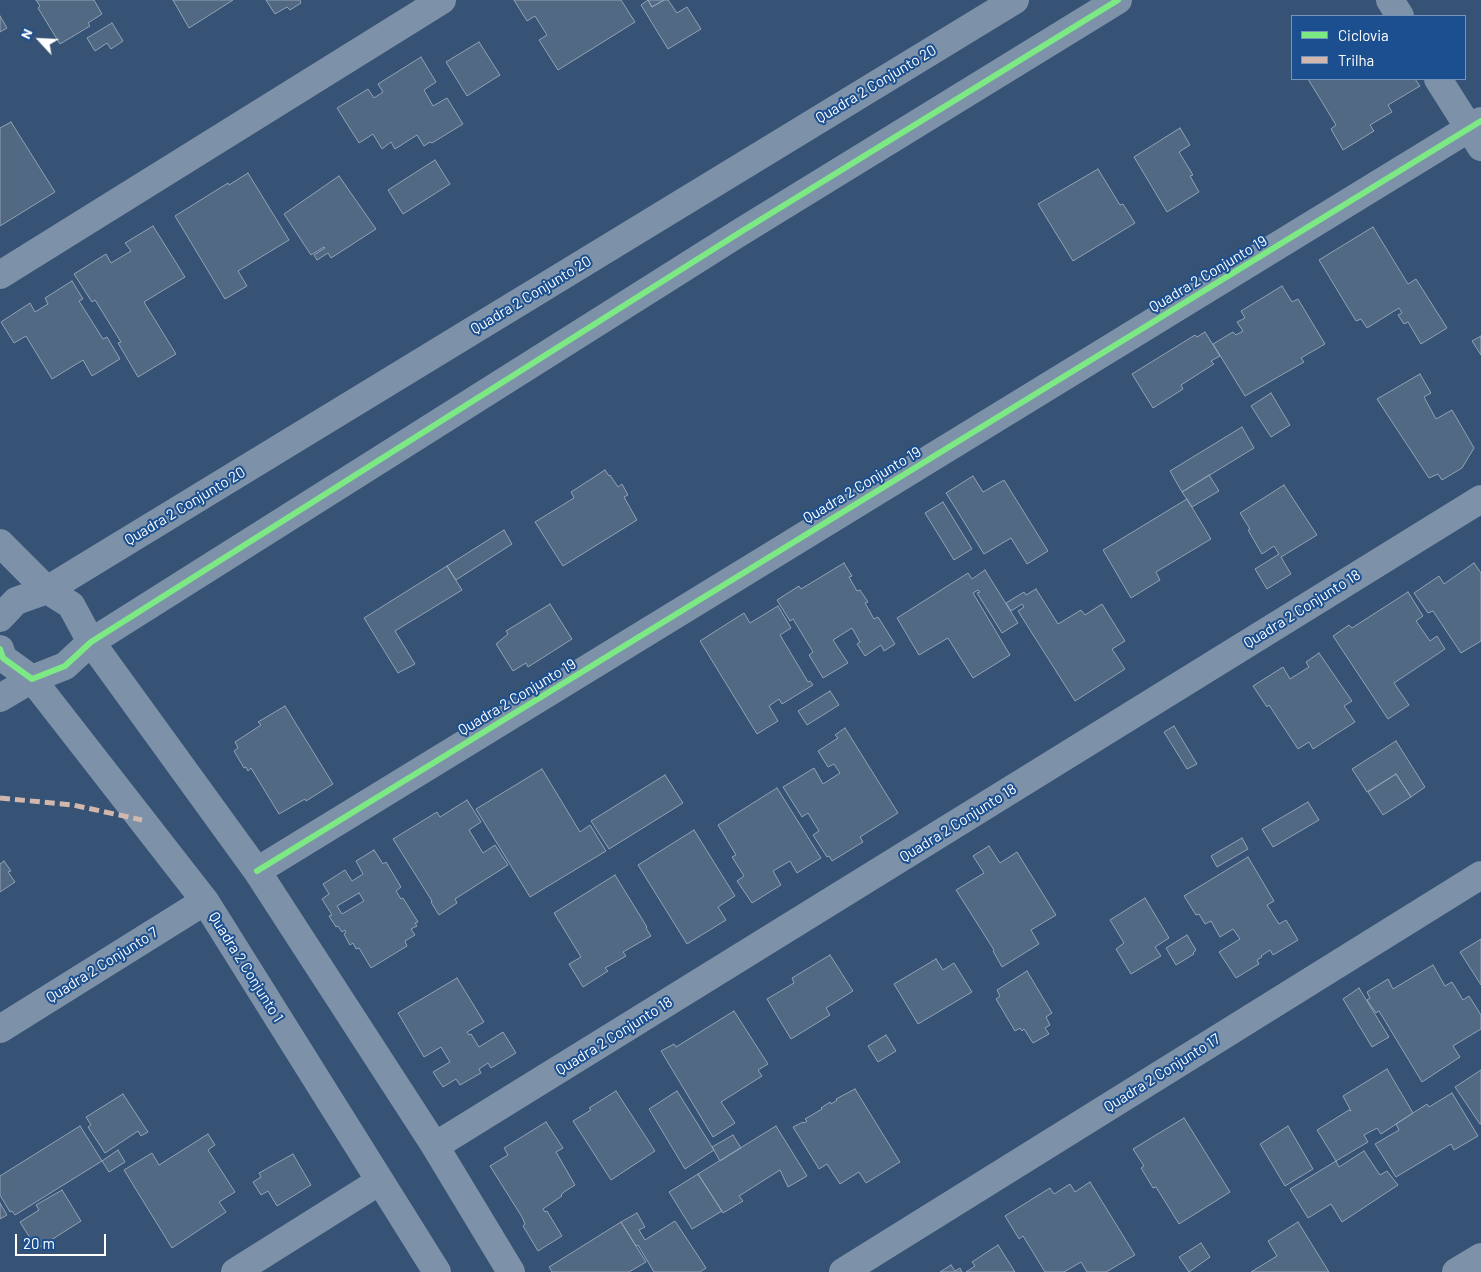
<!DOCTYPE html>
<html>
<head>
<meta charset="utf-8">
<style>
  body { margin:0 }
  #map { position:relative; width:1481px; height:1272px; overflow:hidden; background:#365274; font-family:Barlow,sans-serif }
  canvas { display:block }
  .legend { position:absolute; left:1291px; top:15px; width:175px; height:65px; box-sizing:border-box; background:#1b4f8f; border:1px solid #7695bc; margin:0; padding:6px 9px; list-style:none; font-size:15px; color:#fff }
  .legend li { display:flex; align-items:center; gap:10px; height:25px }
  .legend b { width:25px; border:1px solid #7695bc }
  .north { position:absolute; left:15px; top:15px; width:50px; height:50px; -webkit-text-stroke:4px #1b4f8f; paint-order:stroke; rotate:295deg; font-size:14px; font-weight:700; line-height:20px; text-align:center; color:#fff }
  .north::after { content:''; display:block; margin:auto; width:18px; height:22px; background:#fff; clip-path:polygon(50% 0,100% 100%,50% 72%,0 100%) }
  .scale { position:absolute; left:15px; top:1234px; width:91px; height:22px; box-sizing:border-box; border:2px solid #fff; border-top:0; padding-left:6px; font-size:15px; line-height:18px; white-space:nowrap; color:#fff; -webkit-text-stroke:4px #1b4f8f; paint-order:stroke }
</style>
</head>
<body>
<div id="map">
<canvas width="1481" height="1272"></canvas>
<ul class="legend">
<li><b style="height:6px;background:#7ce984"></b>Ciclovia</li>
<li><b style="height:6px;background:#d1b7ad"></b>Trilha</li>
</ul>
<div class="north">N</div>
<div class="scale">20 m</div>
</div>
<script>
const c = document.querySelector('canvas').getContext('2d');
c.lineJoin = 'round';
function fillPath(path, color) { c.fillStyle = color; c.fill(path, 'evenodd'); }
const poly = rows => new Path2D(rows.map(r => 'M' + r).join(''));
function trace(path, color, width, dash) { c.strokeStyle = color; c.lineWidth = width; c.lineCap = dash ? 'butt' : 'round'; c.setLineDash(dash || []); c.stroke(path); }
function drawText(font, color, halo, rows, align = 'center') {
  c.font = font + ' Barlow,sans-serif'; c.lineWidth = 4; c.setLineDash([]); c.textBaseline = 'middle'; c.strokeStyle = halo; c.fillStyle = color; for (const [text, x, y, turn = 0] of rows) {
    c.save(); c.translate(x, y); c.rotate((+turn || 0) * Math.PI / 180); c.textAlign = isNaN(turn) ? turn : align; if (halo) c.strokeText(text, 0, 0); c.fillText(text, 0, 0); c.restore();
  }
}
const building = poly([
  [36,0,94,0,102,14,88,23,90,26,60,44,38,8,40,6,36,0],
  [173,0,233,0,189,28,173,0],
  [266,0,300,0,301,3,290,10,287,7,275,14,266,0],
  [514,0,621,0,635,22,558,70,539,40,547,35,535,16,527,21,514,0],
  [648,0,664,0,652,7,648,0],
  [648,0,652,7,664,0,668,0,677,13,687,7,701,29,668,49,641,5,648,0],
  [0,16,7,28,0,32,0,16],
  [112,23,123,41,111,49,107,43,95,51,87,38,112,23],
  [479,42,500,75,467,96,446,62,479,42],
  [421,57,436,82,424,90,433,106,447,98,463,124,432,143,430,142,424,146,417,135,395,149,391,142,382,149,373,134,359,143,337,108,368,89,374,98,383,92,378,84,421,57],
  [1308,79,1415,79,1420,86,1388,105,1392,112,1370,125,1374,131,1343,150,1331,129,1336,125,1308,79],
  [11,122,55,192,0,226,0,128,11,122],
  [1180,128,1190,145,1179,152,1193,175,1190,176,1199,192,1167,212,1134,157,1180,128],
  [435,160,450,184,403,214,388,190,435,160],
  [1098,169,1120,205,1123,204,1135,223,1073,261,1038,204,1098,169],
  [248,173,289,240,238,271,247,286,225,299,175,216,228,183,229,185,248,173],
  [339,176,376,229,331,258,328,253,317,260,314,255,325,248,324,247,311,255,284,214,339,176],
  [153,226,185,277,144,302,176,354,138,377,118,343,121,342,95,300,92,302,74,274,106,254,111,263,131,251,125,243,153,226],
  [1373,227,1408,284,1416,279,1447,328,1421,344,1408,322,1404,324,1398,315,1402,313,1399,308,1367,328,1361,319,1356,321,1319,260,1373,227],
  [72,281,83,299,79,301,103,339,107,337,120,359,92,376,83,360,52,379,26,336,14,343,1,322,30,303,35,312,48,304,45,298,72,281],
  [1282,286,1292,302,1298,299,1325,344,1301,358,1304,362,1245,396,1213,344,1233,332,1236,335,1243,331,1237,322,1245,318,1241,311,1282,286],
  [1205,332,1220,356,1211,361,1214,364,1181,385,1183,389,1153,408,1132,374,1195,335,1197,337,1205,332],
  [1481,336,1481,355,1472,341,1481,336],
  [1420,374,1431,393,1424,397,1436,419,1452,410,1474,448,1462,468,1442,480,1438,474,1429,478,1377,399,1420,374],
  [1271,393,1290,425,1271,437,1251,406,1271,393],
  [1242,427,1254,448,1182,492,1170,471,1242,427],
  [605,470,609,476,610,475,618,487,622,484,628,495,624,497,637,520,563,566,535,522,574,498,571,492,605,470],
  [1209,475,1219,491,1192,507,1182,492,1209,475],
  [973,476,983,492,1004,480,1048,551,1027,564,1011,538,984,554,946,493,973,476],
  [1284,485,1317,535,1281,557,1291,574,1267,589,1255,569,1279,554,1274,546,1262,554,1248,530,1250,529,1240,513,1284,485],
  [1187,499,1211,539,1156,572,1160,580,1131,598,1103,550,1187,499],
  [943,502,972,549,954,560,925,513,943,502],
  [504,530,512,544,456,580,447,566,504,530],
  [844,563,852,576,849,577,857,591,860,590,868,602,865,603,874,619,878,617,895,644,884,651,881,645,865,656,857,644,860,642,852,628,833,640,848,663,823,678,809,655,813,652,793,619,790,621,777,600,799,586,801,589,844,563],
  [1474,563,1481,573,1481,641,1461,653,1433,611,1428,613,1414,593,1439,576,1444,584,1474,563],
  [447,566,462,590,395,631,415,664,398,673,364,618,447,566],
  [985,570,1018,623,1002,633,977,593,980,592,978,590,973,593,1010,655,973,678,948,638,919,655,897,618,968,573,972,579,985,570],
  [1036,589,1058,624,1081,610,1085,615,1102,604,1125,641,1112,649,1125,669,1075,701,1018,611,1024,607,1022,604,1011,611,1006,603,1024,592,1026,595,1036,589],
  [1408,592,1423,616,1416,621,1430,641,1437,636,1445,649,1394,683,1409,705,1388,719,1333,636,1349,625,1352,628,1408,592],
  [550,604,572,639,528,667,526,663,513,671,496,644,508,634,506,631,550,604],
  [778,606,791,628,780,635,808,682,810,681,813,685,782,704,779,699,769,706,778,721,757,734,700,641,744,613,750,623,778,606],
  [1319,653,1352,701,1344,706,1355,722,1313,749,1309,742,1298,749,1269,705,1267,707,1253,686,1283,667,1290,679,1309,667,1306,662,1319,653],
  [830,691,839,705,807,725,798,711,830,691],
  [285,706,333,784,306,801,305,799,279,814,251,768,248,771,246,767,244,768,234,751,238,748,235,742,261,725,258,722,285,706],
  [1174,726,1197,764,1187,769,1164,732,1174,726],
  [845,728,898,813,860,837,863,842,832,861,829,856,827,857,813,835,819,831,808,813,802,817,783,787,814,768,823,784,840,773,834,764,828,767,818,751,838,738,835,735,845,728],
  [1396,741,1425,787,1411,797,1396,774,1367,792,1352,769,1396,741],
  [542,769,580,832,590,825,606,851,530,897,476,809,542,769],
  [1396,774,1411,797,1383,815,1368,792,1396,774],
  [665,775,683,803,609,849,591,821,665,775],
  [777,788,821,858,797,873,790,861,773,871,781,885,752,903,737,881,744,876,732,857,736,855,718,825,777,788],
  [467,800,481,822,469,830,483,853,495,845,508,865,455,899,457,903,439,915,431,902,432,901,393,839,437,812,440,817,467,800],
  [1308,802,1319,820,1273,847,1262,829,1308,802],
  [694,830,735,896,718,907,726,920,687,944,638,865,694,830],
  [1242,838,1248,849,1217,867,1211,856,1242,838],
  [989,846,1000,863,1017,852,1056,915,1031,930,1039,944,1002,967,993,951,994,950,956,890,984,873,973,856,989,846],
  [374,850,383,864,386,862,401,887,396,891,401,899,403,898,418,922,415,923,417,926,411,929,415,935,405,941,407,946,371,968,359,948,356,949,353,943,350,945,344,934,346,932,345,930,342,932,338,926,336,927,329,916,332,915,322,899,329,894,323,884,345,870,352,881,363,874,356,861,374,850],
  [359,893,364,901,342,914,337,906,359,893],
  [1248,857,1274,901,1267,905,1279,924,1286,920,1298,940,1273,955,1270,950,1261,956,1262,957,1257,960,1259,964,1236,978,1219,952,1240,939,1233,929,1220,937,1211,921,1205,924,1199,914,1196,915,1184,896,1248,857],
  [4,861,11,871,8,872,15,882,0,892,0,864,4,861],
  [615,875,647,927,646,928,651,936,623,952,626,956,605,968,608,971,583,987,569,964,581,957,554,913,615,875],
  [1145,898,1169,938,1155,947,1161,956,1131,974,1116,949,1124,943,1110,920,1145,898],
  [1187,935,1196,950,1193,953,1194,954,1176,965,1166,948,1187,935],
  [1481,939,1481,985,1460,952,1481,939],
  [830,955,853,991,826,1008,830,1015,791,1039,767,999,794,983,792,978,830,955],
  [936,959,943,970,954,963,972,992,918,1024,894,984,936,959],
  [1433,965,1445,986,1452,982,1463,1000,1469,996,1481,1015,1481,1029,1453,1046,1460,1057,1422,1082,1379,1011,1376,1013,1367,1000,1370,998,1367,992,1388,979,1393,989,1433,965],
  [1027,971,1052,1013,1046,1017,1050,1025,1045,1028,1049,1034,1033,1043,1024,1029,1022,1031,1020,1028,1015,1031,996,999,1000,996,997,990,1027,971],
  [457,978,484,1022,467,1032,469,1035,471,1034,479,1047,503,1032,516,1053,491,1068,488,1063,479,1069,481,1073,460,1085,456,1079,443,1087,433,1072,450,1062,441,1047,424,1057,398,1013,457,978],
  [1359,988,1389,1037,1372,1047,1343,999,1359,988],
  [734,1011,768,1064,758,1070,762,1076,721,1102,735,1123,713,1137,661,1051,674,1044,676,1047,734,1011],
  [886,1035,896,1051,878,1062,868,1046,886,1035],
  [1387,1069,1413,1113,1381,1134,1377,1128,1364,1135,1368,1142,1336,1161,1317,1130,1349,1110,1351,1111,1343,1096,1387,1069],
  [1481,1070,1481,1124,1480,1124,1455,1087,1481,1070],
  [855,1089,900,1162,866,1183,859,1172,840,1184,827,1164,819,1169,793,1127,803,1122,804,1123,807,1121,805,1119,822,1109,821,1108,830,1102,831,1104,837,1100,836,1099,855,1089],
  [616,1091,655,1151,611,1180,573,1121,591,1110,589,1108,616,1091],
  [677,1091,714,1150,685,1169,649,1109,677,1091],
  [1452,1093,1478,1136,1454,1150,1451,1144,1396,1177,1375,1144,1399,1130,1396,1124,1427,1104,1429,1107,1452,1093],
  [123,1094,148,1132,141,1136,138,1131,105,1153,88,1127,91,1125,86,1117,123,1094],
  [1184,1118,1230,1192,1179,1224,1156,1187,1153,1188,1141,1168,1144,1166,1133,1149,1184,1118],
  [546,1122,563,1148,556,1152,575,1185,564,1192,561,1195,562,1196,543,1209,545,1212,547,1211,562,1236,538,1251,523,1226,525,1224,522,1217,490,1166,508,1155,504,1148,546,1122],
  [80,1126,102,1161,15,1215,12,1211,10,1212,0,1195,0,1176,80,1126],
  [776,1126,807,1176,788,1187,780,1170,739,1196,743,1201,723,1213,698,1174,776,1126],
  [1288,1126,1313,1169,1285,1186,1260,1144,1288,1126],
  [208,1134,215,1145,208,1150,235,1192,219,1202,226,1212,172,1248,124,1170,152,1153,159,1165,208,1134],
  [733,1135,741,1148,720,1161,712,1147,733,1135],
  [118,1150,125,1162,109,1172,102,1161,118,1150],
  [1364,1151,1380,1175,1387,1171,1398,1185,1342,1222,1331,1204,1308,1218,1290,1189,1336,1161,1339,1167,1364,1151],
  [293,1154,311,1185,277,1206,268,1191,261,1195,253,1182,261,1177,259,1173,293,1154],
  [698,1174,722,1211,692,1229,669,1192,698,1174],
  [1090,1182,1135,1255,1106,1272,1087,1272,1081,1262,1064,1272,1045,1272,1023,1236,1019,1239,1005,1216,1050,1188,1054,1194,1070,1184,1075,1192,1090,1182],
  [62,1190,81,1221,37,1249,20,1222,39,1210,36,1205,62,1190],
  [0,1203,7,1215,0,1219,0,1203],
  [637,1213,645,1227,639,1230,645,1240,675,1221,706,1268,700,1272,654,1272,638,1245,636,1246,621,1222,637,1213],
  [621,1222,646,1262,629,1272,552,1272,549,1267,621,1222],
  [1298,1222,1329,1272,1251,1272,1277,1256,1268,1241,1298,1222],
  [1201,1243,1210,1257,1189,1272,1179,1257,1201,1243],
  [998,1245,1015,1272,966,1272,975,1266,972,1262,998,1245],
  [951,1265,955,1271,960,1268,962,1272,940,1272,951,1265]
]);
fillPath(building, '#526984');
trace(building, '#92a2b6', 1);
trace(poly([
  [1390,0,1400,16],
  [1438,79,1481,147],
  [0,275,442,0],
  [0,543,47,590,1015,0],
  [0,618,16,601,47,590,71,605,91,642,257,871,435,1146,511,1272],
  [0,649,3,658,32,679,65,666,91,642,739,233,1118,0],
  [0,698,32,679,205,901,437,1272],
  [257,871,1481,121],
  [0,1029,205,901],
  [435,1146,1481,499],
  [235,1272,380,1181],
  [843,1272,1481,875],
  [1456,1272,1481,1257]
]), '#7d92a8', 28);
trace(poly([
  [0,798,73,805,142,820]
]), '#d1b7ad', 5, [10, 5]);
trace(poly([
  [0,649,3,658,32,679,65,666,91,642,739,233,1118,0],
  [257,871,1481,121]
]), '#7ce984', 6);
drawText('15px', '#fff', '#1b4f8f', [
  ["Quadra 2 Conjunto 20",876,84,-31],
  ["Quadra 2 Conjunto 19",1208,274,-31],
  ["Quadra 2 Conjunto 20",531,295,-31],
  ["Quadra 2 Conjunto 19",862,485,-31],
  ["Quadra 2 Conjunto 20",185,506,-31],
  ["Quadra 2 Conjunto 18",1302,609,-32],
  ["Quadra 2 Conjunto 19",517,697,-31],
  ["Quadra 2 Conjunto 18",958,823,-32],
  ["Quadra 2 Conjunto 7",102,965,-32],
  ["Quadra 2 Conjunto 1",246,967,58],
  ["Quadra 2 Conjunto 18",614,1036,-32],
  ["Quadra 2 Conjunto 17",1162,1073,-32]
]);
</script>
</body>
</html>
